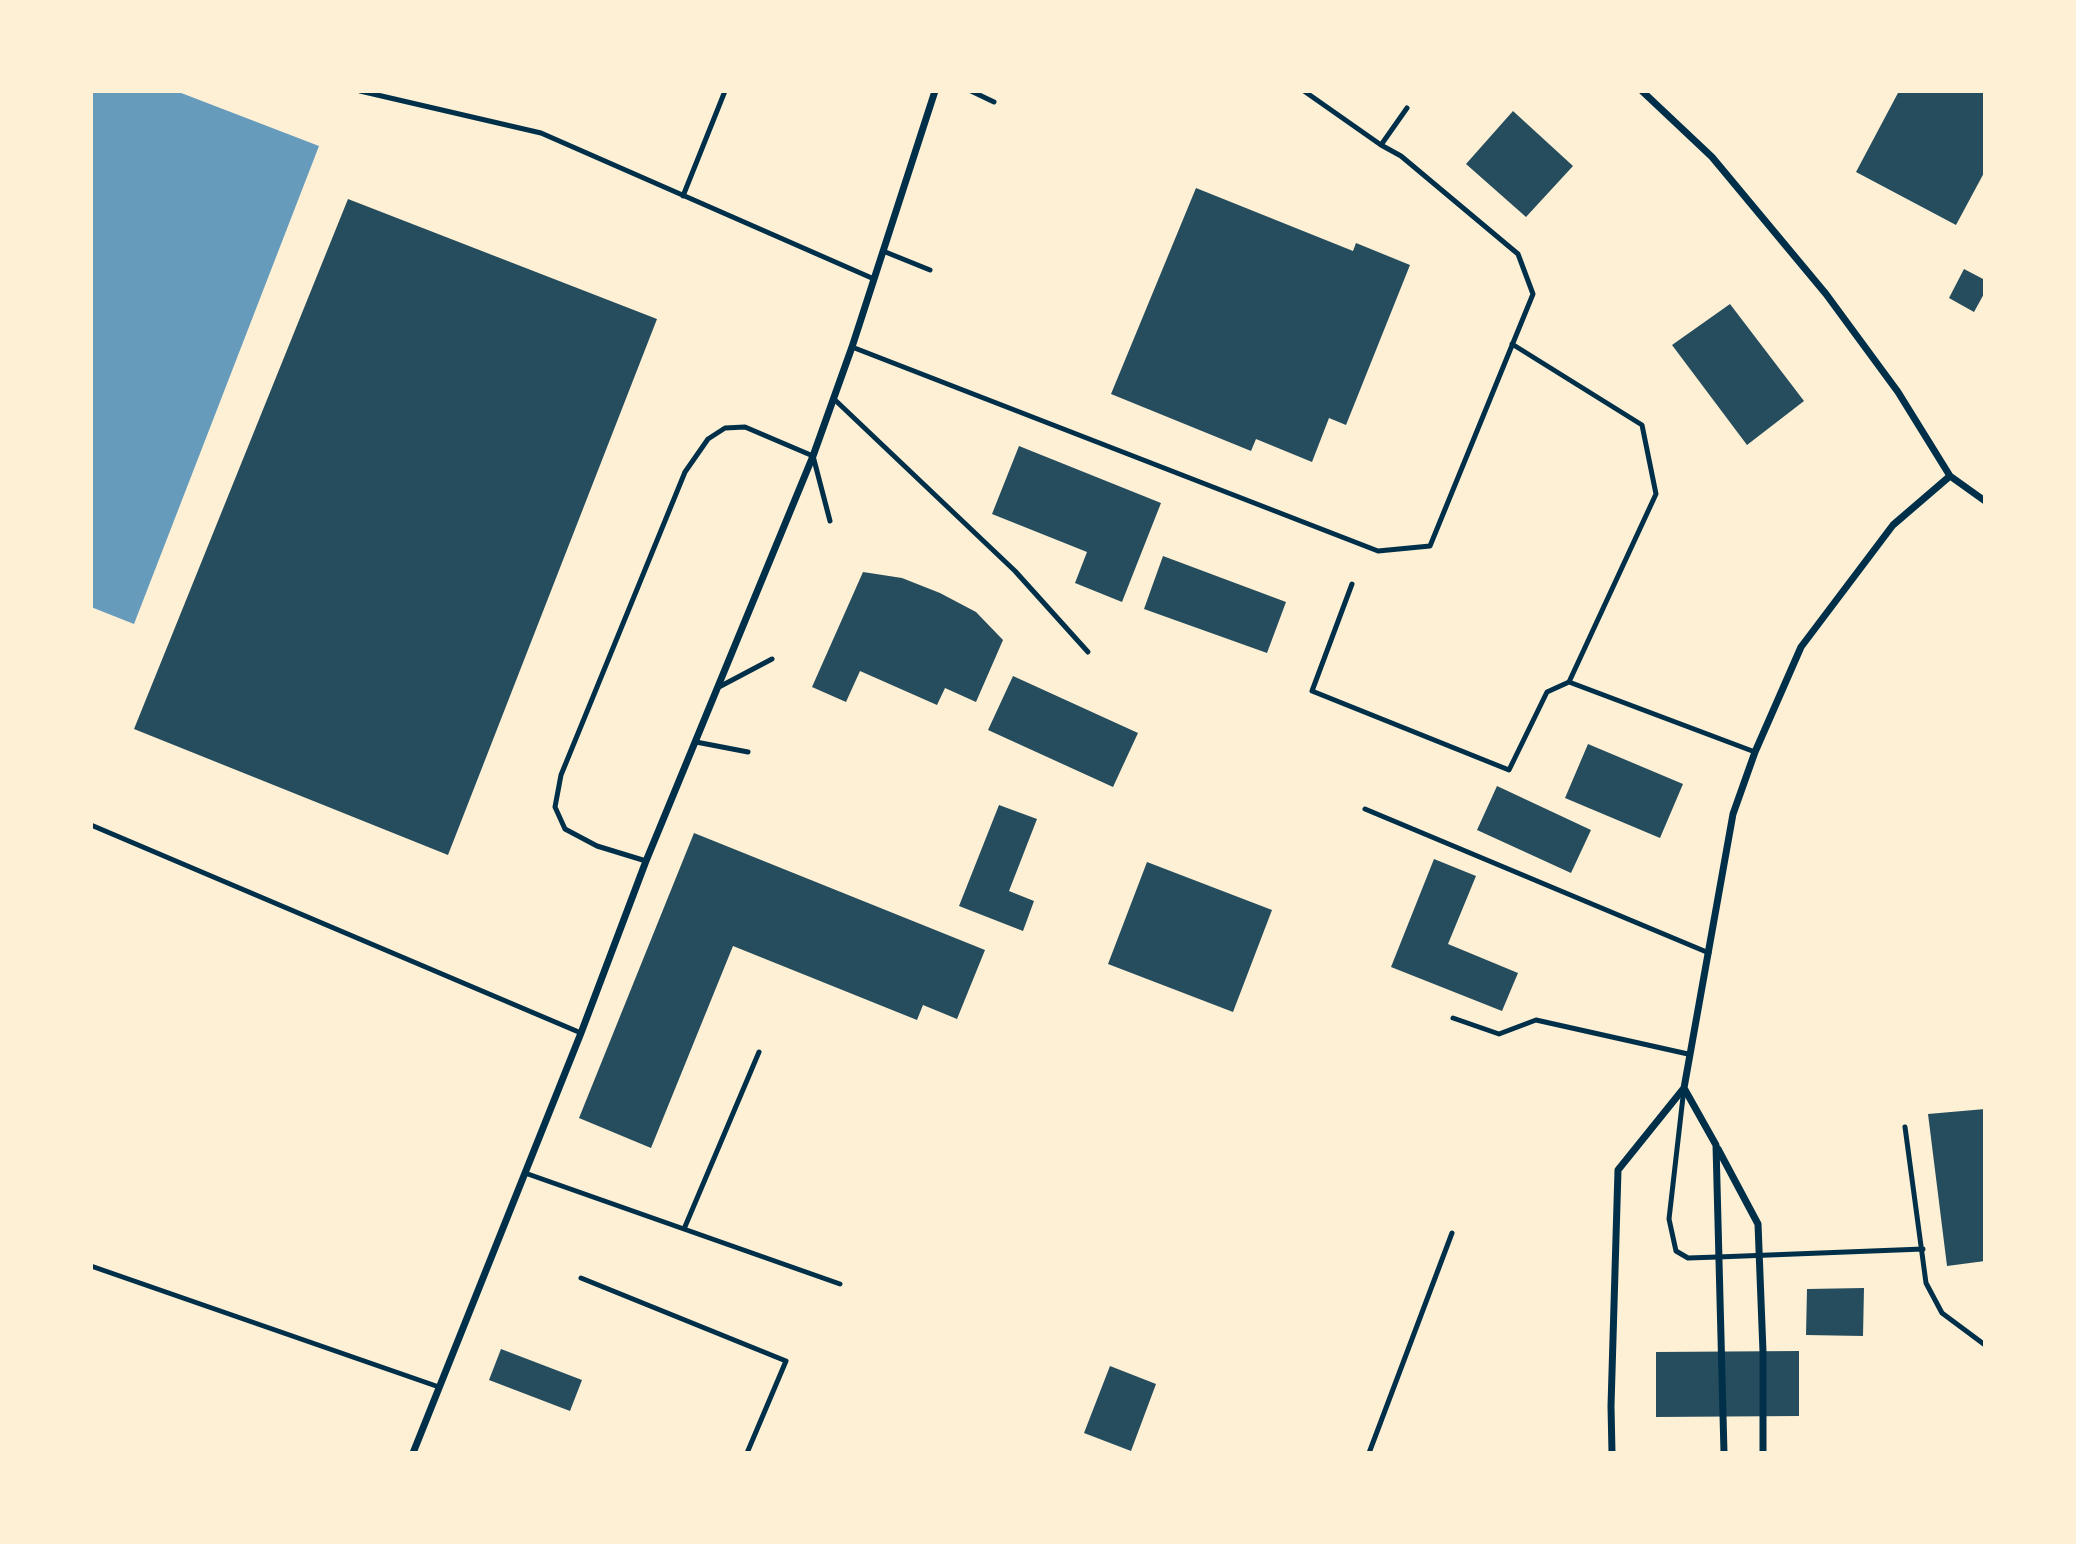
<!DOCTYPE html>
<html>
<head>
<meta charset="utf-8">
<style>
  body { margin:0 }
  #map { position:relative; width:2076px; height:1544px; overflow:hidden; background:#fdf0d5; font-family:"Varela Round",sans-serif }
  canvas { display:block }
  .frame { position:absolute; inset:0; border:93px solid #fdf0d5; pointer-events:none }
</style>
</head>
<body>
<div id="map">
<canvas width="2076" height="1544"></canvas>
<div class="frame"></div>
</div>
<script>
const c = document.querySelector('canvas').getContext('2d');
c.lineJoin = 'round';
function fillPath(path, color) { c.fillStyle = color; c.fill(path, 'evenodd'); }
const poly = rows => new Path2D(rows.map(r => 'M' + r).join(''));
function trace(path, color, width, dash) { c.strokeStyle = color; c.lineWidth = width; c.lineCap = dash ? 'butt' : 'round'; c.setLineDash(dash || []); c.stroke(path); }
fillPath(poly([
  [91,91,176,91,319,146,134,624,91,607]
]), '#669bbc');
fillPath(poly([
  [1899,91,1985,91,1985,171,1956,225,1856,172],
  [1513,111,1573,166,1526,217,1466,164],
  [1196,188,1353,251,1356,243,1410,265,1346,425,1329,418,1312,462,1256,439,1251,451,1111,394],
  [348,199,657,319,448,855,134,729],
  [1964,269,1985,280,1985,292,1974,312,1949,298],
  [1730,304,1804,401,1747,445,1672,345],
  [1019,446,1161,503,1122,602,1075,583,1087,552,992,514],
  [1163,556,1286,602,1267,653,1144,609],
  [863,572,902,578,940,593,976,612,1003,640,976,702,945,688,937,705,860,671,846,702,812,687],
  [1013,676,1138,733,1113,787,988,730],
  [1588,744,1683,784,1660,838,1565,798],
  [1497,786,1591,830,1571,873,1477,830],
  [999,805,1037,819,1009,891,1034,901,1023,931,959,906],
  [694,833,985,950,957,1019,923,1005,917,1020,733,946,651,1148,579,1118],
  [1434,859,1476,876,1448,944,1518,973,1502,1011,1391,967],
  [1147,862,1272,910,1233,1012,1108,964],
  [1985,1109,1985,1261,1947,1266,1928,1114],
  [1864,1288,1863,1336,1806,1335,1807,1289],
  [501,1349,582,1380,570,1411,489,1380],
  [1799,1351,1799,1416,1656,1417,1656,1352],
  [1110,1366,1156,1384,1131,1451,1084,1433]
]), '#264d5e');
trace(poly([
  [360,91,541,133,874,279],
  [971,91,994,102],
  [1381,145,1407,108],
  [683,196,725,91],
  [883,251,930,270],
  [1512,344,1642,425,1656,494,1569,682,1755,752],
  [852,347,1378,551,1430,546,1533,294,1518,254,1401,156,1381,145,1304,91],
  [834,399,1015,571,1088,652],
  [1352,584,1312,691,1509,770,1547,692,1569,682],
  [719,687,772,659],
  [696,742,748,752],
  [1365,809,1709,953],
  [91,825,581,1033],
  [646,861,597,846,565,829,555,807,561,775,685,472,708,439,725,428,745,427,813,456,830,521],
  [1453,1018,1499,1034,1536,1020,1688,1054],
  [1684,1088,1669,1219,1676,1251,1688,1258,1718,1257,1923,1249],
  [1905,1127,1926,1283,1942,1313,1985,1345],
  [525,1173,840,1284],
  [684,1229,759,1052],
  [91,1266,439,1387],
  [581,1278,786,1361,747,1453],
  [1369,1453,1452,1233]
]), '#003049', 5);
trace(poly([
  [1642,91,1712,157,1826,294,1898,392,1950,476,1985,501],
  [1684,1088,1716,1145,1724,1453],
  [1718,1149,1758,1224,1763,1352,1763,1453],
  [413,1453,581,1033,646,861,813,456,852,347,935,91],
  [1612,1453,1611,1406,1618,1170,1684,1088,1733,814,1755,752,1801,647,1893,525,1950,476]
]), '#003049', 7);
</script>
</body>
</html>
